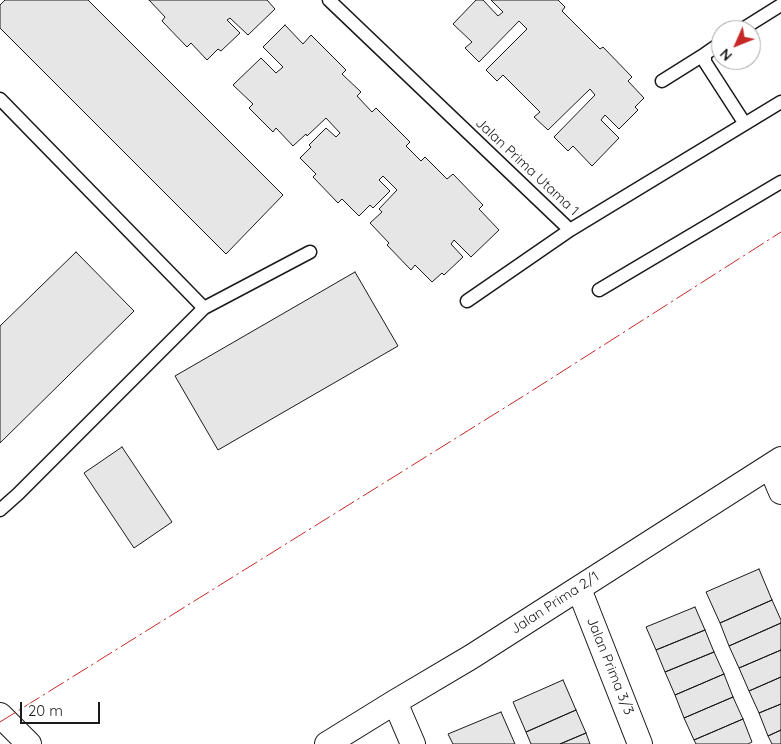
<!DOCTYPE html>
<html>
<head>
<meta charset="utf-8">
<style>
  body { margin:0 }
  #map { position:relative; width:781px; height:744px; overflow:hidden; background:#fff; font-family:Quicksand,sans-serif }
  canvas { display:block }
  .north { position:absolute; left:711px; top:20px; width:50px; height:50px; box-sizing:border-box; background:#fff; border:1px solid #a3a3a3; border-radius:50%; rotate:226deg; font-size:14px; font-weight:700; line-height:20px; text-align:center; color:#1a1a1a }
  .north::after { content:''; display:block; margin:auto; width:18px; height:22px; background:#c62828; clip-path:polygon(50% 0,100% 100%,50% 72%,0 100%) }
  .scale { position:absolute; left:20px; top:702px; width:80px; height:22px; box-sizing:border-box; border:2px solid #1a1a1a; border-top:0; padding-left:6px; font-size:15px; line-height:18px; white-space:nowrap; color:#1a1a1a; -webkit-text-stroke:4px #fff; paint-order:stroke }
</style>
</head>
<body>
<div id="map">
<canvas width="781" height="744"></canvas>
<div class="north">N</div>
<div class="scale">20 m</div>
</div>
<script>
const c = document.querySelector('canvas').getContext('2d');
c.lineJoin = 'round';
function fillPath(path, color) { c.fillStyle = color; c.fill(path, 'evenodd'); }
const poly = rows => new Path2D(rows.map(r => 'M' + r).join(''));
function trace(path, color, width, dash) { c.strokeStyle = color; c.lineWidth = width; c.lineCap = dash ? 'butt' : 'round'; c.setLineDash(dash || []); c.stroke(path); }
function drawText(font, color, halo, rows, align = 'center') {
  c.font = font + ' Quicksand,sans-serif'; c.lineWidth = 4; c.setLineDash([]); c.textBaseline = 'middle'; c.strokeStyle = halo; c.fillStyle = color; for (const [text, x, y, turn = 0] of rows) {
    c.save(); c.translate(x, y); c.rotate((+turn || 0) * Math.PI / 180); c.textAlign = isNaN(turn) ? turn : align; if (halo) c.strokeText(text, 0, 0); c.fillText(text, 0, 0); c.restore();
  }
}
const building = poly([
  [5,0,88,0,283,195,226,254,0,28,0,5,5,0],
  [149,0,267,0,275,9,248,35,230,18,227,20,240,33,221,51,218,49,207,60,191,43,187,47,162,21,165,17,149,0],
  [476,0,483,0,498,16,503,12,491,0,558,0,565,7,562,11,600,49,603,47,632,77,628,81,644,98,635,107,638,110,619,129,605,115,601,120,619,138,592,166,573,146,568,151,554,137,595,95,590,89,548,130,534,117,540,112,503,75,497,81,486,70,527,29,519,21,479,62,465,48,472,42,453,24,476,0],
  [285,25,303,44,311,35,346,70,342,74,361,92,357,96,372,112,376,108,410,142,406,146,421,161,425,157,447,179,453,174,483,205,479,209,499,230,471,257,454,240,451,244,463,257,444,275,442,273,432,282,415,265,411,270,387,245,389,243,370,223,382,212,379,209,397,190,383,176,379,180,390,191,373,208,370,205,359,216,342,199,338,203,313,177,316,174,300,158,311,147,309,145,326,128,336,137,340,133,326,118,307,136,306,134,293,146,276,128,273,132,249,108,253,104,233,85,261,58,276,73,283,67,263,47,285,25],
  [76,252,134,311,0,443,0,326,76,252],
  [355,272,398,346,218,450,175,376,355,272],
  [122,447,172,522,134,548,84,473,122,447],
  [759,569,772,600,720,623,706,592,759,569],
  [772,600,781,620,781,623,729,646,720,623,772,600],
  [695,607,705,630,656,650,646,627,695,607],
  [781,623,781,650,739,668,729,646,781,623],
  [705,630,714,652,665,672,656,650,705,630],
  [781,650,781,677,749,691,739,668,781,650],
  [714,652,724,674,675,695,665,672,714,652],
  [724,674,733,697,684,718,675,695,724,674],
  [781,677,781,704,759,713,749,691,781,677],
  [563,680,576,710,526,732,513,702,563,680],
  [733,697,743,719,694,740,684,718,733,697],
  [781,704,781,730,768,736,759,713,781,704],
  [576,710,586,733,560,744,531,744,526,732,576,710],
  [501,712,515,744,453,744,448,734,501,712],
  [743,719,752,742,748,744,696,744,694,740,743,719],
  [781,730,781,744,772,744,768,736,781,730],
  [586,733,590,744,560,744,586,733]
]);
fillPath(building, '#e6e6e6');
trace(building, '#1a1a1a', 1);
const service = poly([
  [329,0,570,230,781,102],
  [741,30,781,5],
  [721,43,705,54,705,62,745,124],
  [662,81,705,54],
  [0,99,204,308],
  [599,290,781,182],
  [467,301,570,230],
  [0,510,18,494,204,308,310,252]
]);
const minor = poly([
  [770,466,781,492],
  [579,589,640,744],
  [395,702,413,744],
  [0,715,29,744],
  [327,744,395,702,471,657,781,459]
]);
trace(service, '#1a1a1a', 15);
trace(minor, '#1a1a1a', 26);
trace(service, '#fff', 12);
trace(minor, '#fff', 24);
trace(poly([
  [0,722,530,392,781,232]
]), '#c62828', 1, [18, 4, 2.5, 4]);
drawText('14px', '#1a1a1a', '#fff', [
  ["Jalan Prima Utama 1",527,167,43],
  ["Jalan Prima 2/1",555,603,-33],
  ["Jalan Prima 3/3",610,666,68]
]);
</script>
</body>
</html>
